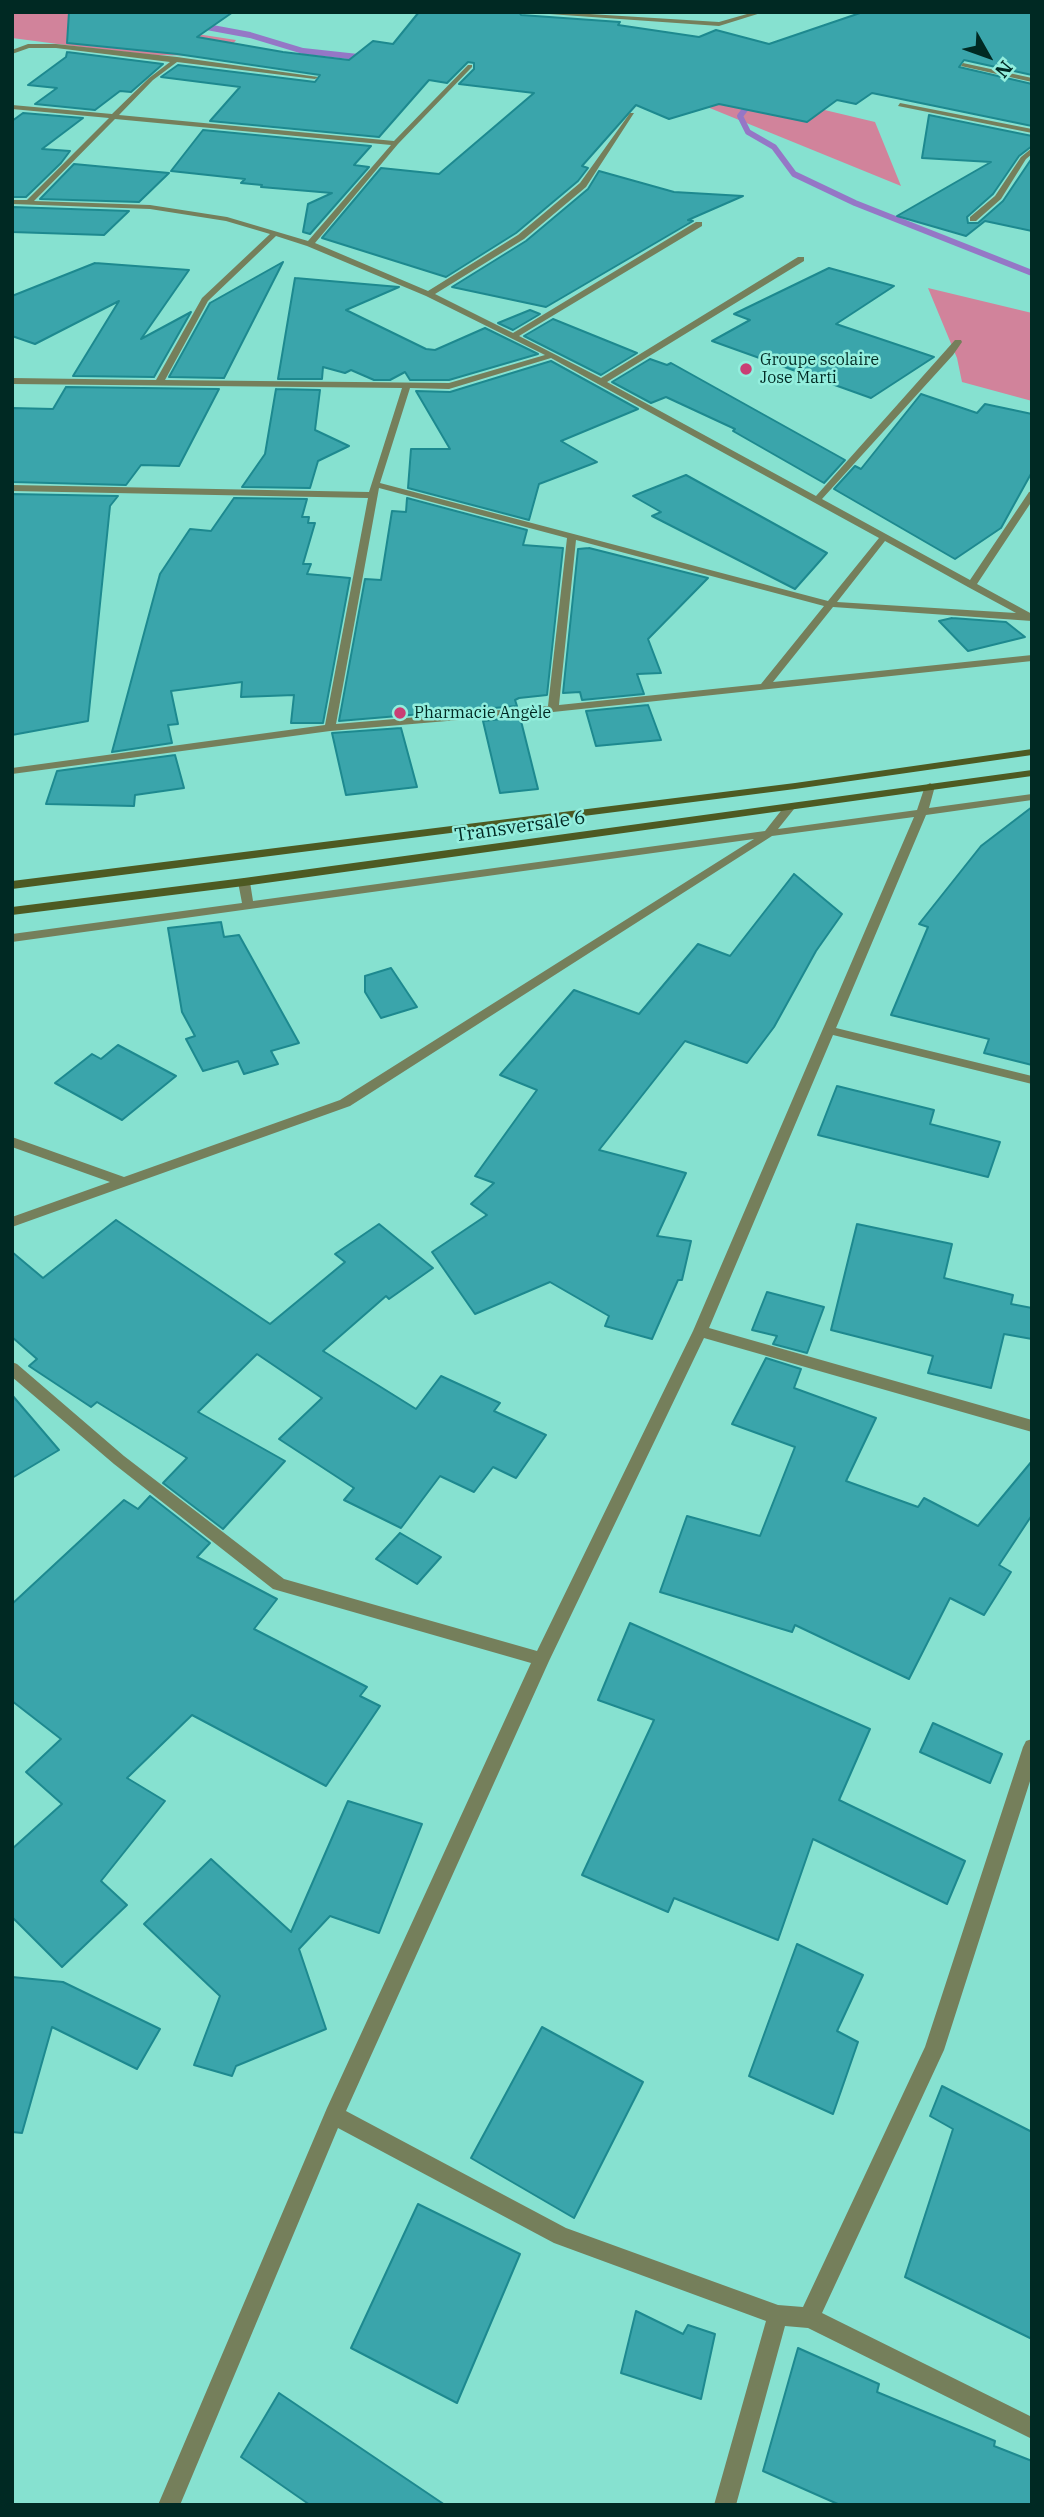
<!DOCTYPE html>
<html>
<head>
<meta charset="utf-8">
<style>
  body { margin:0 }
  #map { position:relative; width:1044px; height:2517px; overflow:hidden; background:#86e1d0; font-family:"IBM Plex Serif",serif }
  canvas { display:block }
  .frame { position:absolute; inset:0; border:14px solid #002923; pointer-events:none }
  .north { position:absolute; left:953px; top:21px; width:70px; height:70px; -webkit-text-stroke:5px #93eedd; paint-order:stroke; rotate:130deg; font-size:19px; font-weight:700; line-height:28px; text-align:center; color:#002923 }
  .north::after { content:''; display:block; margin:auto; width:24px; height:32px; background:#002923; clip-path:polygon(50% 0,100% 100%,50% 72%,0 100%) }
</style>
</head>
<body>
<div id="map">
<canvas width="1044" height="2517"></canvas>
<div class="frame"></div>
<div class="north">N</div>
</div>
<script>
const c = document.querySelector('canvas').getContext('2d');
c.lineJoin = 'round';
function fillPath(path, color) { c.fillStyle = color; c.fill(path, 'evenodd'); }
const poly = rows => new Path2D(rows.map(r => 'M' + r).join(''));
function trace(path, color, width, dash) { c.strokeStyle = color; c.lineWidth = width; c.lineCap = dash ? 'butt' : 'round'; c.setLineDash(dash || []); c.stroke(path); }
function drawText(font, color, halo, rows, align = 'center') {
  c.font = font + ' "IBM Plex Serif",serif'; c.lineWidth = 5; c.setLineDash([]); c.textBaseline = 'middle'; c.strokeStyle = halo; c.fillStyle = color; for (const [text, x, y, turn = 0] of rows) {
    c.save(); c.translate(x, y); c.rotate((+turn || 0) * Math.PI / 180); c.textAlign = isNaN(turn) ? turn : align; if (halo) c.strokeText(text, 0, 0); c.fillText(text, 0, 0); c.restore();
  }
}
fillPath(poly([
  [12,12,54,12,236,40,224,56,155,55,96,49,12,38],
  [560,47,875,122,901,186],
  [928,288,1032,313,1032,401,962,382,957,358]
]), '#d1839b');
trace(poly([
  [196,25,250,35,303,51,367,58],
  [744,98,750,103,740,116,748,132,774,147,794,174,855,203,1032,273]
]), '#9577c6', 6);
const building = poly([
  [69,12,233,12,197,37,283,52,349,60,373,41,393,44,419,12,519,12,521,15,620,22,618,25,699,37,716,30,769,44,863,12,1032,12,1032,75,964,60,959,67,1032,84,1032,126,872,93,856,104,837,100,807,122,719,104,669,119,636,105,582,166,588,168,578,181,516,233,446,277,322,238,381,168,439,174,534,93,459,84,474,69,474,63,468,62,447,83,429,80,379,137,210,121,240,87,161,77,178,65,315,82,320,75,177,54,67,43,69,12],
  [67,52,163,64,131,92,120,91,95,110,35,104,57,88,28,85,66,57,67,52],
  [23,113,83,118,42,149,70,151,61,163,26,197,12,197,12,121,23,113],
  [929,115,1032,136,1032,146,1019,156,993,194,967,217,968,223,978,223,1003,201,1032,158,1032,231,985,221,966,236,897,216,991,162,922,158,929,115],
  [203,130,371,146,354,165,369,167,310,234,303,232,308,204,332,193,261,187,262,185,241,183,245,179,171,171,203,130],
  [74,164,169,173,139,202,40,199,74,164],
  [599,171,674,192,743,196,688,220,693,221,546,307,452,287,526,241,588,189,599,171],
  [12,207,129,211,104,235,12,232,12,207],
  [283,262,224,378,169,377,210,303,283,262],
  [95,263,189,270,141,339,191,312,154,377,73,376,119,301,35,344,12,336,12,296,95,263],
  [829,268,894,286,836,324,934,357,871,398,712,341,750,320,734,314,829,268],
  [295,278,399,287,346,310,426,349,435,350,485,328,538,354,449,380,410,380,405,372,390,380,374,380,351,370,345,373,323,367,322,379,278,379,295,278],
  [530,310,540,314,513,330,498,323,530,310],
  [553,319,637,353,601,375,524,336,553,319],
  [650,359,667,365,671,363,845,460,824,483,733,431,735,429,666,397,651,403,612,382,650,359],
  [551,361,638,409,561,441,597,462,539,484,529,520,408,488,411,449,450,449,416,391,450,392,551,361],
  [66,387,219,389,179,466,141,465,126,485,12,482,12,408,53,409,66,387],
  [276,389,320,390,315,430,349,446,318,461,310,488,242,487,265,454,276,389],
  [921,394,977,413,985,404,1032,414,1032,472,1001,528,955,559,834,489,855,466,861,469,921,394],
  [686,475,827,553,795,589,652,516,661,512,633,496,686,475],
  [12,494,118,496,110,506,88,721,12,735,12,494],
  [234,498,307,499,302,517,309,517,308,523,315,523,303,564,311,564,307,574,350,578,323,723,291,723,294,695,241,697,242,682,171,691,178,724,168,725,172,743,112,752,160,574,190,529,211,531,234,498],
  [407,498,527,530,523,545,563,548,547,695,519,698,515,700,517,706,339,721,365,579,381,580,392,511,406,512,407,498],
  [589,548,708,578,648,639,661,673,637,674,644,694,582,700,580,692,563,693,578,549,589,548],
  [952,618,1006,622,1025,637,968,651,939,621,952,618],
  [648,705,661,740,596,746,586,711,648,705],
  [520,717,538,789,500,793,483,721,520,717],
  [401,728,417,787,346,795,332,733,401,728],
  [175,755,184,788,135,795,134,806,46,804,57,771,175,755],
  [1032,807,1032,1065,984,1053,989,1039,891,1015,928,927,919,924,981,846,1032,807],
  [794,874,842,914,816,951,774,1027,747,1063,685,1041,599,1150,686,1173,657,1236,691,1241,682,1280,678,1280,652,1339,605,1326,609,1316,550,1282,475,1314,432,1252,487,1215,471,1204,494,1183,475,1176,537,1090,500,1075,574,990,639,1014,698,944,730,956,794,874],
  [221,922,224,937,239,935,299,1043,271,1051,278,1064,244,1074,238,1061,203,1071,186,1039,195,1036,182,1012,168,928,221,922],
  [391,968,417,1007,381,1018,365,992,365,976,391,968],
  [118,1045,176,1076,122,1120,55,1083,92,1054,101,1059,118,1045],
  [837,1086,934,1110,930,1124,1000,1142,988,1177,818,1135,837,1086],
  [116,1220,270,1324,345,1262,335,1254,379,1224,433,1268,389,1299,386,1296,323,1351,416,1409,441,1376,500,1403,494,1411,546,1435,516,1478,493,1467,474,1492,440,1476,401,1528,344,1500,354,1488,279,1439,322,1398,257,1354,198,1412,285,1461,223,1529,163,1483,187,1458,97,1402,91,1407,29,1366,37,1359,12,1337,12,1252,43,1278,116,1220],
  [857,1224,952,1244,944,1278,1013,1295,1011,1304,1032,1308,1032,1339,1004,1334,991,1388,928,1373,933,1356,831,1330,857,1224],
  [767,1292,824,1307,807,1353,773,1344,777,1336,752,1330,767,1292],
  [766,1358,801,1369,794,1388,876,1418,846,1481,918,1507,924,1498,978,1526,1032,1461,1032,1515,999,1565,1011,1572,984,1615,950,1598,909,1679,795,1625,792,1632,660,1592,687,1516,760,1536,795,1447,732,1424,766,1358],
  [12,1395,59,1450,12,1478,12,1395],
  [150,1496,210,1543,197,1557,277,1599,254,1629,367,1687,360,1696,380,1706,326,1786,192,1715,127,1778,165,1801,101,1881,127,1905,62,1967,12,1917,12,1849,62,1804,26,1772,61,1739,12,1701,12,1604,124,1500,138,1509,150,1496],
  [400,1533,441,1557,417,1584,376,1559,400,1533],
  [630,1623,870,1729,839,1800,965,1861,947,1904,813,1839,778,1940,674,1898,668,1912,582,1875,654,1720,598,1700,630,1623],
  [933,1723,1002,1754,990,1783,920,1752,933,1723],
  [348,1801,422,1824,379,1933,330,1916,299,1949,326,2029,236,2066,232,2076,194,2065,220,1996,144,1924,211,1859,291,1932,348,1801],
  [797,1944,863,1975,837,2031,858,2042,833,2114,749,2076,797,1944],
  [12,1977,63,1982,160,2029,137,2069,52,2027,22,2133,12,2132,12,1977],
  [542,2027,643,2082,574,2218,471,2158,542,2027],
  [942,2086,1032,2132,1032,2339,905,2277,953,2129,930,2116,942,2086],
  [418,2204,520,2254,457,2403,351,2348,418,2204],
  [636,2311,683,2334,688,2325,715,2334,701,2399,621,2373,636,2311],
  [798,2348,879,2384,877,2392,995,2441,994,2446,1032,2461,1032,2505,840,2505,763,2471,798,2348],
  [279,2393,445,2505,310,2505,241,2457,279,2393]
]);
fillPath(building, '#3aa5ab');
trace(building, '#1d898f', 2);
fillPath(poly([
  [521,12,557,12,719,22,754,12,764,12,719,26,521,12],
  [28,44,56,44,177,57,318,77,315,79,177,62,153,80,119,115,394,141,468,65,472,65,472,67,398,144,315,243,428,291,518,235,580,183,630,113,634,113,586,187,524,239,435,294,513,333,696,222,702,222,702,226,519,336,601,378,798,257,804,257,804,261,607,382,816,496,955,340,961,340,962,342,953,355,822,499,970,580,1029,492,1032,491,1032,501,977,584,1032,614,1032,621,833,607,773,682,1032,655,1032,661,553,712,330,731,12,774,12,768,325,725,368,498,12,491,12,485,369,492,402,388,12,384,12,378,156,380,202,298,270,234,226,221,150,209,12,204,12,200,27,200,109,118,12,109,12,105,112,114,149,78,170,62,56,48,29,48,12,54,12,50,28,44],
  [115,119,391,145,308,241,227,217,150,205,34,201,115,119],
  [276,236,307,246,426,296,545,355,449,383,165,380,208,301,276,236],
  [551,358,598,384,879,538,828,601,380,483,410,388,449,389,551,358],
  [379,488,567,538,548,706,336,724,379,488],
  [576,540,824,606,761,684,559,705,576,540],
  [885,541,968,587,1016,613,837,602,885,541],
  [963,63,1032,78,1032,82,961,66,963,63],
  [900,103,1032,129,1032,133,898,106,900,103],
  [1032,148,1032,154,1026,159,1001,199,976,221,970,221,970,217,995,196,1021,157,1032,148],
  [930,783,935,786,929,808,1032,794,1032,800,926,815,836,1028,1032,1076,1032,1084,833,1035,709,1328,1032,1420,1032,1432,704,1338,549,1661,346,2111,566,2228,778,2305,803,2307,925,2047,1023,1747,1026,1741,1032,1739,1032,1775,944,2050,822,2313,1032,2417,1032,2439,808,2328,785,2326,736,2505,714,2505,766,2321,554,2243,338,2128,180,2505,158,2505,327,2108,531,1663,273,1589,114,1464,12,1377,12,1362,17,1364,124,1456,284,1579,537,1651,693,1331,914,817,772,836,350,1106,12,1227,12,1217,110,1182,12,1147,12,1137,124,1177,340,1100,754,839,12,942,12,934,242,903,238,882,244,878,250,882,253,901,765,831,784,807,788,806,794,809,778,829,917,810,925,786,930,783]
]), '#757f5b');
fillPath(poly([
  [1032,749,1032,755,795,789,12,889,12,881,795,783,1032,749],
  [1032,770,1032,776,244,886,12,915,12,907,244,878,1032,770]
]), '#4d5a22');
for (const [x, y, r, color] of [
  [746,369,7,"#c93e74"],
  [400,713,7,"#c93e74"]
]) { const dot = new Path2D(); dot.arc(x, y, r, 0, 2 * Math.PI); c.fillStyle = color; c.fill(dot); trace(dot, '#93eedd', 2.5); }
drawText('16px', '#002923', '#93eedd', [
  ["Groupe scolaire",760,360],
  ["Jose Marti",760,378],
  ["Pharmacie Angèle",414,713]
], 'left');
drawText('19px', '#002923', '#93eedd', [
  ["Transversale 6",520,827,-8]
]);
</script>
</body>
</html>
